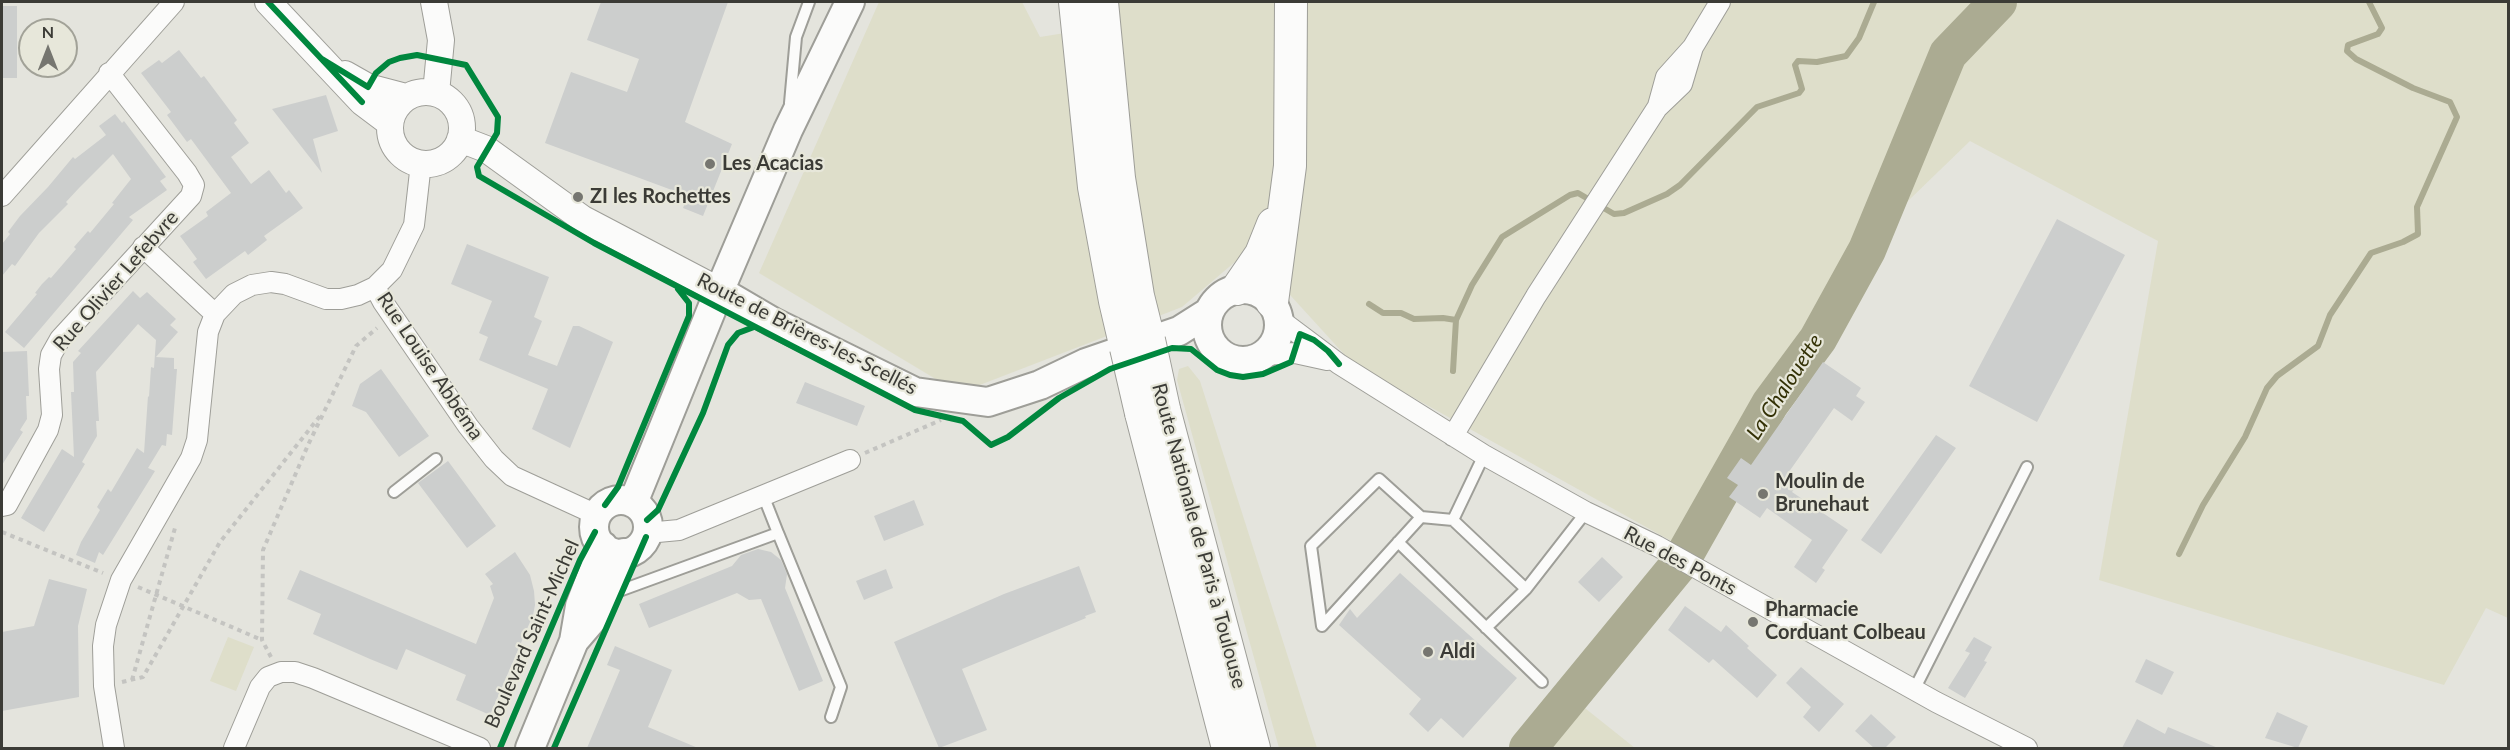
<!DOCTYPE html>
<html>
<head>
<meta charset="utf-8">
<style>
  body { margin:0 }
  #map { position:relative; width:2510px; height:750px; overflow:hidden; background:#e4e4dd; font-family:Lato,sans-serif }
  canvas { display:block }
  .frame { position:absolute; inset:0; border:3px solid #3b3b36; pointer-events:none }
  .north { position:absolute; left:18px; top:18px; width:60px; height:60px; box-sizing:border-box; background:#e7e7da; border:2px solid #a2a298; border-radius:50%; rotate:0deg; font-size:16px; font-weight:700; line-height:24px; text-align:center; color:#3b3b36 }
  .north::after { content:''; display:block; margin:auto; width:21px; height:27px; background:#767670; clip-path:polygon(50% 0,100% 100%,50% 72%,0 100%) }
</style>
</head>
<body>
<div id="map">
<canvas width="2510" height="750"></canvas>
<div class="frame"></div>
<div class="north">N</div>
</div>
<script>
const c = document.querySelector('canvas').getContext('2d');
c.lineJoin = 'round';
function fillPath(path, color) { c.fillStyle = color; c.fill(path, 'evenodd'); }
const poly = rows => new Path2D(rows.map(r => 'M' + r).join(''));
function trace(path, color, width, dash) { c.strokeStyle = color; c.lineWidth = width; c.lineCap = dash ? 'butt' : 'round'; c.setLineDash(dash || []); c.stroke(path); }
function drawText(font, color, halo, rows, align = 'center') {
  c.font = font + ' Lato,sans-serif'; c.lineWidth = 4.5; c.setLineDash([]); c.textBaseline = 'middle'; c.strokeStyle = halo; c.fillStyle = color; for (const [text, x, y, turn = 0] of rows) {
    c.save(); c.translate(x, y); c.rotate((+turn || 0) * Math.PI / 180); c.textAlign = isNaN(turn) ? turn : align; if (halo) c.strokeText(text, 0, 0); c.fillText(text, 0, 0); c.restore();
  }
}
fillPath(poly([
  [879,2,1022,2,1040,37,1114,25,1115,2,2508,2,2508,618,2486,608,2444,685,2099,580,2158,241,1970,141,1878,230,1673,542,1353,364,1249,250,1182,307,959,393,759,273],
  [1188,366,1200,381,1317,748,1279,748,1177,380,1179,369],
  [228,637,254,647,236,691,210,681],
  [1561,689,1635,748,1516,748]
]), '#dedeca');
trace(poly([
  [1369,304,1383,313,1401,313,1414,319,1443,318,1456,320],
  [1453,371,1456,320,1472,285,1502,237,1570,195,1578,193,1614,214,1624,213,1667,194,1680,185,1757,107,1799,93,1802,89,1795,65,1798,61,1817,62,1846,56,1859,38,1874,2],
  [2179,554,2203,505,2245,437,2267,388,2277,376,2318,346,2330,315,2371,253,2403,242,2418,234,2417,207,2457,117,2450,102,2413,88,2356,59,2347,51,2348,45,2378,34,2382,28,2369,2]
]), '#abab92', 6);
trace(poly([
  [1528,748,1680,563,1770,404,1818,339,1867,250,1948,54,1998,2]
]), '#abab92', 38);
fillPath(poly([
  [601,2,728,2,685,122,732,144,703,216,683,208,688,196,545,143,571,72,627,92,639,59,587,40],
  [2,6,17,6,17,78,2,78],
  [179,50,201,78,204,76,237,120,234,123,249,143,231,157,251,184,269,170,286,193,289,190,303,208,264,236,267,240,248,255,245,251,206,279,193,262,197,259,180,236,208,216,206,212,231,193,191,139,187,142,167,115,171,112,141,73,159,60,162,63],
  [326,95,338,131,313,139,322,173,272,109],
  [115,114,122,123,124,121,166,177,160,181,167,190,129,217,133,220,24,348,5,332,37,294,35,293,42,284,49,277,51,278,76,249,74,247,88,231,90,233,114,204,112,203,131,179,113,154,79,188,66,202,68,204,39,233,15,266,12,264,2,276,2,244,10,234,8,232,20,216,48,187,73,157,75,159,106,135,99,126],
  [2057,219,2125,255,2037,422,1969,386],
  [467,244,549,277,534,317,542,321,528,355,557,366,573,326,579,326,613,342,570,448,532,429,548,389,479,360,488,337,479,333,492,301,451,284],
  [133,291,140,298,147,292,176,319,170,325,178,332,156,357,174,358,174,369,177,369,172,435,167,434,166,446,162,445,148,468,155,471,103,555,99,552,95,563,76,555,81,542,100,510,97,507,108,489,111,492,137,448,144,453,148,396,149,397,151,367,154,368,156,340,138,324,96,372,99,421,96,421,97,436,82,462,85,464,44,532,21,518,62,449,74,457,71,392,74,392,73,362,81,353,78,351],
  [27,351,29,396,26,396,27,419,20,430,23,432,2,465,2,352],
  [1823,362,1861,388,1856,396,1865,402,1852,421,1834,408,1786,476,1798,484,1792,492,1848,530,1822,568,1825,570,1816,583,1794,567,1812,540,1767,508,1760,518,1729,497,1738,485,1727,478,1741,458,1751,465],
  [381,369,429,436,399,457,366,412,352,406,360,384],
  [805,382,865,406,857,426,796,403],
  [1936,435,1956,448,1881,554,1861,540],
  [448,461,496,526,467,548,418,483],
  [914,500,924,525,884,541,874,516],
  [758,549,771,552,781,560,787,574,785,588,823,681,799,691,761,599,749,600,737,593,649,628,639,604,732,566,741,555],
  [515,552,530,575,534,591,535,605,533,615,490,715,456,700,466,675,406,649,397,670,370,659,313,634,321,614,287,599,300,570,476,644,494,598,490,586,493,584,485,574],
  [1602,557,1623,577,1599,602,1578,582],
  [1079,566,1096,612,1085,616,1086,618,962,669,987,730,939,748,894,642,1004,594],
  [886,569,893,588,864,600,856,581],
  [1400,573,1517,678,1463,738,1441,718,1428,732,1409,714,1421,699,1339,625,1350,609,1357,618],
  [49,579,87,589,78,626,79,697,2,711,2,632,34,626],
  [1685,606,1721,632,1726,625,1749,646,1747,648,1777,675,1757,698,1713,659,1709,663,1668,630],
  [1974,637,1992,647,1984,661,1987,662,1965,698,1948,688,1970,653,1965,651],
  [615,646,672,670,648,727,698,748,587,748,620,670,607,665],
  [2146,659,2174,672,2162,695,2135,682],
  [1801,667,1844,704,1819,732,1803,717,1811,707,1786,683],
  [2277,712,2308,726,2298,748,2265,738],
  [1871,714,1896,737,1885,748,1874,748,1855,731],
  [2137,719,2165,734,2168,727,2218,748,2122,748]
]), '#cccecd');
const service = poly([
  [790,103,796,37,809,2],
  [394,492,436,459],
  [763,495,778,533],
  [1421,517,1322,626,1311,546,1379,479,1421,517,1453,520,1526,589],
  [1453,520,1484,455],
  [1398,542,1542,682],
  [611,594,778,533,841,687,831,717],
  [1486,628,1526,589,1586,512],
  [1914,690,2027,467]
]);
const minor = poly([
  [1658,106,1666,77,1693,47,1720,2],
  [421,163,414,225,392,270,375,287,383,302,468,426,494,459,512,476,597,515],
  [2,196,174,2],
  [143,247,215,314],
  [1279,319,1339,364,1484,455,1586,512,1657,546,1936,702,2027,748],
  [1264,355,1295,353,1327,360],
  [1453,436,1536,296,1657,108,1682,84,1693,47],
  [2,506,7,505,48,430,52,415,49,369,51,355,60,339,191,196,194,185,187,173,109,73],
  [647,533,679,530,850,460],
  [114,748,104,686,103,646,106,625,121,580,191,458,197,440,208,332,215,314,234,294,252,285,271,282,285,284,326,299,341,299,358,295,375,287],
  [234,748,260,687,268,677,281,672,295,672,313,678,480,748]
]);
const tertiary = poly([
  [268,2,362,102,390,123],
  [434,2,441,40,436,93],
  [345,74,368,87,406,97],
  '390 128a36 36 0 1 1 72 0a36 36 0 1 1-72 0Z',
  [460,139,486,149,583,219,720,291]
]);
const secondary = poly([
  '1207 325a36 36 0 1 1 72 0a36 36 0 1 1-72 0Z',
  [720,291,773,322,915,392,988,402,1040,385,1086,363,1179,331,1209,312],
  '594 527a27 27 0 1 1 54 0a27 27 0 1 1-54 0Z',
  [633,503,713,306,788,130,850,2],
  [574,641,598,613,624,553],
  [530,748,574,641,580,606,603,546]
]);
const primary = poly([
  [1075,2,1094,187,1115,301,1126,348],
  [1102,2,1119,178,1138,296,1149,340],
  [1237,289,1261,254,1273,224],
  [1272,302,1290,166,1291,2],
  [1164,409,1254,748],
  [1141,413,1228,748]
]);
trace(service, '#9e9e98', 14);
trace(minor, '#9e9e98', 22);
trace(tertiary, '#9e9e98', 28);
trace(secondary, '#9e9e98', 32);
trace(primary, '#9e9e98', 34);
trace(poly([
  [865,453,941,420],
  [2,532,103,573],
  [138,587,262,640],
  [271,657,262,640,263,550,308,445,356,346,377,328],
  [132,680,175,528],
  [122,682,143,677,220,542,320,416]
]), '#c4c4c1', 4, [4.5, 4.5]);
trace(service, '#fbfbfa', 10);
trace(minor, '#fbfbfa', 20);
trace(tertiary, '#fbfbfa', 26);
trace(secondary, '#fbfbfa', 28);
trace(primary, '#fbfbfa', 32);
const primaryBridge = poly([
  [1149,340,1164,409],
  [1126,348,1141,413]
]);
trace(primaryBridge, '#9e9e98', 34, []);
trace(primaryBridge, '#fbfbfa', 32);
trace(poly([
  [268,2,362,102],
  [322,59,368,87,376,73,389,62,400,58,417,55,466,65,498,117,497,133,477,167,479,176,594,243,915,410,963,421,991,445,1008,437,1059,398,1110,369,1172,348,1191,349,1217,370,1230,375,1243,377,1263,374,1291,362,1300,334,1314,340,1328,351,1339,364],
  [605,505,618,487,689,316,689,303,678,289],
  [647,520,658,510,703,413,728,345,738,333,754,327],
  [500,748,580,560,595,532],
  [554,748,646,537]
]), '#00873e', 6);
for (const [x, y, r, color] of [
  [710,164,6,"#767670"],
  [578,197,6,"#767670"],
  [1763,494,6,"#767670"],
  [1753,622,6,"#767670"],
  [1428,652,6,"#767670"]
]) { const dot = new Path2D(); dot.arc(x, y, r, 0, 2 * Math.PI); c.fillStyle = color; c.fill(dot); trace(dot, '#e7e7da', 2); }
drawText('bold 20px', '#3b3b36', '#e7e7da', [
  ["Les Acacias",722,164],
  ["ZI les Rochettes",590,197],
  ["Moulin de",1775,482],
  ["Brunehaut",1775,505],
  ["Pharmacie",1765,610],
  ["Corduant Colbeau",1765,633],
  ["Aldi",1440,652]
], 'left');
drawText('20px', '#3b3b36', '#e7e7da', [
  ["Rue Olivier Lefebvre",116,281,-49],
  ["Route de Brières-les-Scellés",807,334,27],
  ["Rue Louise Abbéma",430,366,56],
  ["Route Nationale de Paris à Toulouse",1199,536,75],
  ["Rue des Ponts",1680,561,28],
  ["Boulevard Saint-Michel",532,634,-66]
]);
drawText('italic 21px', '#333106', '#e7e7da', [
  ["La Chalouette",1785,387,-57]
]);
</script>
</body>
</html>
